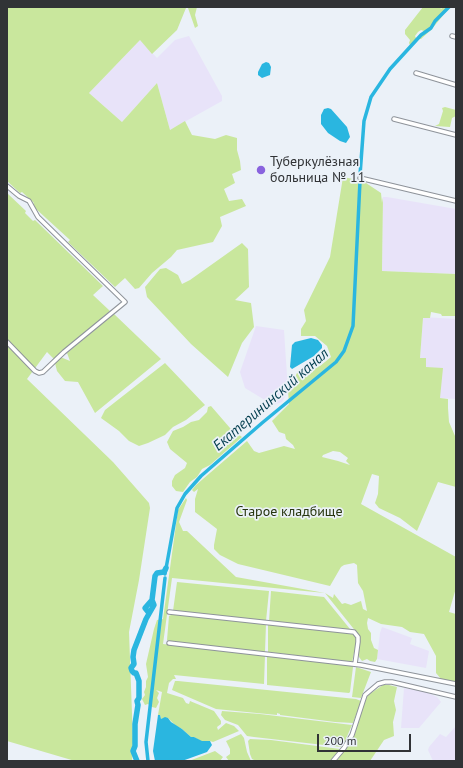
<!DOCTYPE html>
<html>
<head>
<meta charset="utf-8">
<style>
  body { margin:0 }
  #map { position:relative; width:463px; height:768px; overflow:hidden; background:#ebf1f8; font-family:"PT Sans",sans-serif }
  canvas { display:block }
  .frame { position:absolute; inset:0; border:8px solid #313336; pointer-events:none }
  .scale { position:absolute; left:317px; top:734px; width:94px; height:18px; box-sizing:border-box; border:2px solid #313336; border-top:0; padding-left:5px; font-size:12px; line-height:14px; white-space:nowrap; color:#313336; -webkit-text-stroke:3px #ebf1f8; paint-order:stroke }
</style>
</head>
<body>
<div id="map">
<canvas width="463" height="768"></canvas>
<div class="frame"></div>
<div class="scale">200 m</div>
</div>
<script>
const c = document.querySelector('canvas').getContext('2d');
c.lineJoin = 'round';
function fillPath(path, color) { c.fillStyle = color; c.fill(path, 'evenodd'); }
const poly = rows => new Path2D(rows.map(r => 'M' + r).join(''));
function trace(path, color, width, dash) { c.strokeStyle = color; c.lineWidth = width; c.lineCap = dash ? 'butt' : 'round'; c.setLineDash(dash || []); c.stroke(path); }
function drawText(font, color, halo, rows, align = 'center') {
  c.font = font + ' "PT Sans",sans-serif'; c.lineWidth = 3.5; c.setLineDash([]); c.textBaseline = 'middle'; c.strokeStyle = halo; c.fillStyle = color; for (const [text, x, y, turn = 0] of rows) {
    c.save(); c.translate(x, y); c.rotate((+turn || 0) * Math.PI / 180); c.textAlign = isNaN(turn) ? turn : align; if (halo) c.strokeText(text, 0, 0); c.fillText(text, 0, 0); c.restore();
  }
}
fillPath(poly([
  [189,36,222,96,222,101,170,130,157,83,122,122,89,93,140,40,157,58,175,40],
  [383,197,387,197,456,209,456,274,382,271],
  [423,317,456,319,456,399,440,398,420,358],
  [256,326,284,330,288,391,282,402,273,405,245,388,240,372],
  [382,627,412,638,410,644,429,651,426,668,377,659,380,633],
  [404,688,426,692,437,697,441,702,419,728,401,728],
  [456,726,456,761,433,761,428,750,429,747,440,734,446,737]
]), '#e8e3f9');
fillPath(poly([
  [7,7,197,7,195,15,198,26,195,28,188,8,186,8,177,30,152,54,140,40,89,93,122,122,157,83,170,130,185,121,192,135,215,139,226,135,237,138,237,150,240,161,241,170,232,174,235,183,224,189,229,201,242,199,246,206,220,217,222,226,213,242,177,250,171,257,152,273,139,288,135,289,125,278,115,287,68,242,70,240,35,208,33,204,34,203,22,192,20,193,7,181],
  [423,7,440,7,441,9,443,7,450,7,431,30,421,39,418,39,418,37,424,31,421,30,418,32,415,36,417,40,413,45,410,45,409,43,410,40,405,34,405,30],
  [445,107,456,110,456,116,452,118,450,127,435,126,439,124,443,111,442,108],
  [343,177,363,181,381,193,382,203,383,197,382,271,456,274,456,316,442,316,441,314,431,312,430,318,423,318,420,358,426,358,426,367,443,368,440,398,448,399,448,408,449,422,455,436,456,487,438,482,417,531,400,518,379,508,375,503,378,494,379,476,372,474,361,504,456,557,456,588,449,612,456,614,456,683,441,679,436,673,436,656,424,634,410,632,402,627,381,624,368,618,367,623,368,629,371,633,371,640,374,648,378,650,377,659,375,662,370,661,367,659,362,661,359,657,359,637,357,633,325,593,172,578,163,644,265,655,264,684,174,675,176,679,173,679,169,683,167,693,183,698,186,703,189,704,190,701,214,711,221,721,221,724,217,727,218,730,226,723,234,726,239,731,213,742,210,741,202,742,194,737,191,737,182,729,176,726,168,718,161,719,160,715,158,715,162,692,156,690,159,693,157,698,159,702,156,708,152,707,148,704,145,705,142,699,145,695,144,692,146,687,146,681,148,677,146,664,154,629,157,620,163,619,178,510,186,498,187,500,179,522,183,531,187,531,236,577,325,593,333,598,334,594,342,604,345,603,351,605,361,601,363,609,367,611,363,591,358,583,357,565,354,563,344,565,341,567,330,586,238,564,220,555,214,549,214,545,217,529,195,512,195,499,198,489,194,492,192,490,196,485,247,441,254,451,259,453,284,446,295,449,293,445,286,439,285,434,279,432,272,421,289,404,288,391,297,373,320,366,331,357,327,346,315,336,301,336,301,329,306,321,304,310,330,257],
  [333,451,340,452,348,458,346,461,350,465,338,461,322,457,323,455],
  [7,193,26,211,25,213,33,221,35,220,103,286,93,295,110,311,58,356,70,361,67,353,114,314,161,359,95,413,78,382,65,381,57,371,54,359,47,352,27,379,113,462,149,503,150,508,139,580,129,632,133,741,132,761,75,761,7,741],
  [242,243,248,249,249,287,235,300,251,303,254,327,242,343,228,377,191,344,147,297,145,287,160,269,166,268,178,275,182,284,190,280],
  [165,363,205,405,186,420,173,427,165,435,148,443,139,446,129,441,119,431,101,418,105,410],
  [211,406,230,428,242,437,210,465,202,469,197,477,190,482,183,492,176,491,172,486,172,481,175,475,185,468,187,463,170,449,167,442,173,431,183,427,191,422,199,420,207,412,208,407],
  [177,582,269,591,266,621,173,611],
  [271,591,324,597,350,629,349,630,269,621],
  [173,614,266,624,265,652,170,642,167,640,169,616],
  [268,624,355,634,357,639,352,662,268,652],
  [267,656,353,666,353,667,350,692,349,693,267,685],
  [356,667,371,672,361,698,352,697],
  [175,681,178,681,356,699,361,701,353,723,335,722,280,715,280,714,277,713,277,715,216,709,172,690],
  [383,685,389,685,397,687,394,701,396,710,393,722,394,736,384,740,370,761,337,761,351,739,366,695,368,695],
  [222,711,260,714,352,725,345,741,341,747,254,737,247,736,238,725,225,720,221,715],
  [241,734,244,738,247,752,251,761,229,761,226,757,230,754,230,749,226,741],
  [250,739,271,740,340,749,330,761,256,761,252,759,250,754,248,741],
  [215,751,223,757,220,761,189,761]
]), '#c9e79d');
fillPath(poly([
  [266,62,269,63,271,67,270,75,262,78,258,75,258,72,262,64],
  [328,108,331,109,347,127,350,137,346,143,340,141,328,133,321,124,321,115,324,109],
  [311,338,318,340,322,345,322,348,314,356,292,369,290,367,292,345,295,342],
  [158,715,160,715,161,719,165,717,168,718,171,722,182,729,191,737,194,737,202,741,210,741,212,745,207,752,182,761,155,761,153,751]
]), '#2ab6e0');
trace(poly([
  [360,175,364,121,371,97,390,69,421,35,431,28,435,21,449,7],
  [165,574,177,508,185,494,201,476,262,423,336,362,344,351,353,326,360,181],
  [148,761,146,742,165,578]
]), '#2ab6e0', 3.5);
trace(poly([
  [149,613,145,608,152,600],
  [137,761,133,751,135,746,135,724,138,705,137,701,139,698,139,681,136,673,134,673,132,671,131,668,134,664,133,657,134,650,146,619,154,605,152,600,155,576,157,573,164,572,166,568]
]), '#2ab6e0', 5.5);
const minor = poly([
  [452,36,456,37],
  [416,73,456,85],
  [394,119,456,135],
  [360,178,456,201],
  [7,186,19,196,29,201,38,217,125,302,64,352,43,372,39,373,35,371,7,342],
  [169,612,354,632,358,637,358,642,355,664],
  [169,643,361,665,456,684],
  [333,761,344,748,352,735,365,695,378,684,385,682,392,682,456,697]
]);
trace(minor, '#8e939a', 5.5);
trace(minor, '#fff', 3.5);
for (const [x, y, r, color] of [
  [261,170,5,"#8963de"]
]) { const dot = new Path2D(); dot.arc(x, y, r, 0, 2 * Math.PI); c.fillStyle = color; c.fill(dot); trace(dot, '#ebf1f8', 1.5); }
drawText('14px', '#313336', '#ebf1f8', [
  ["Туберкулёзная",270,162],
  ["больница № 11",270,178]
], 'left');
drawText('14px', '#27350e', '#ebf1f8', [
  ["Старое кладбище",289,512]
]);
drawText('italic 15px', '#003c4d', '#ebf1f8', [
  ["Екатерининский канал",271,400,-41]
]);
</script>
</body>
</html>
